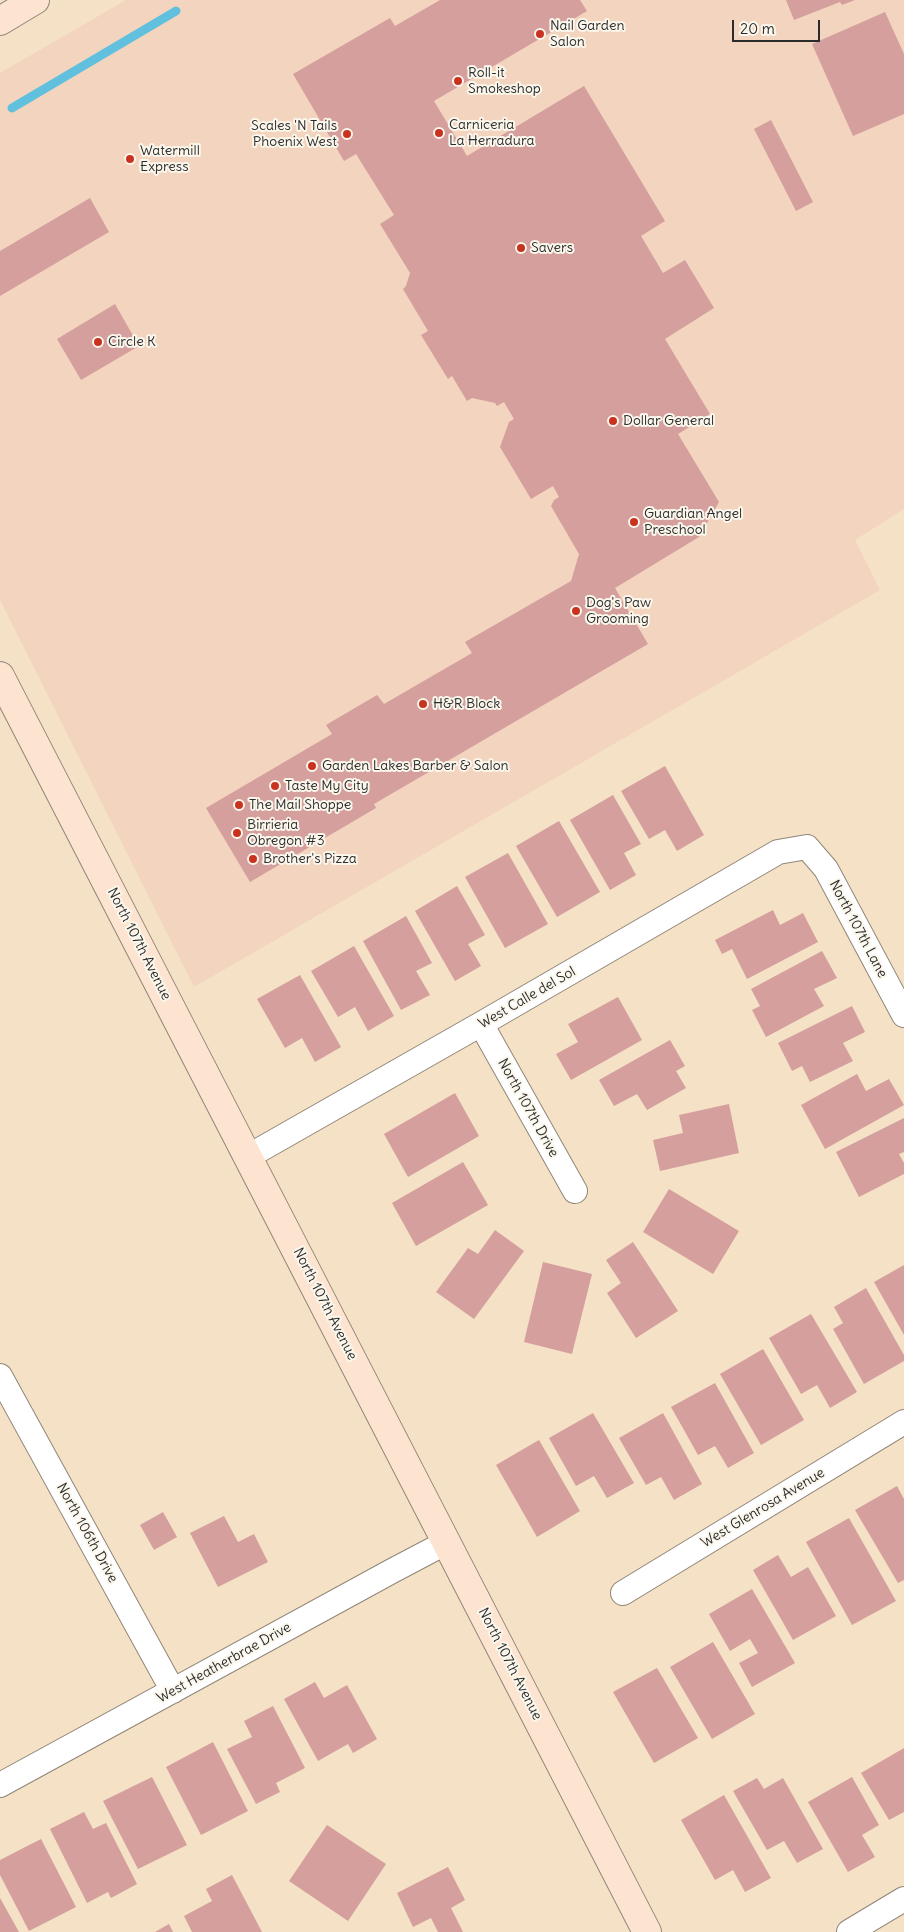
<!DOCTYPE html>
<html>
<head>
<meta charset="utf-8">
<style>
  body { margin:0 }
  #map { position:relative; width:904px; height:1932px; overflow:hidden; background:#f5e1c6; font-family:Delius,sans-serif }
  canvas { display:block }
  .scale { position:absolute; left:732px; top:20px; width:88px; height:22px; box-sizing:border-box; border:2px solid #2b2b2b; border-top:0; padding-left:6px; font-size:15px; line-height:18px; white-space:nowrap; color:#2b2b2b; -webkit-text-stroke:4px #fbf7ec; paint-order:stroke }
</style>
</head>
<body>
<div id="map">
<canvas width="904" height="1932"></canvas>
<div class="scale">20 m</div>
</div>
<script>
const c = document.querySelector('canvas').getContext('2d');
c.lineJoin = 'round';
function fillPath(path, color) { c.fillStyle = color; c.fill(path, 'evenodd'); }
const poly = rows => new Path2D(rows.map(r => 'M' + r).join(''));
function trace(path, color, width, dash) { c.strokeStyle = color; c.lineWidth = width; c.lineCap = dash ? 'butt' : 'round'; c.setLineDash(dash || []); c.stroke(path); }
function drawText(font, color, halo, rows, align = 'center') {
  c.font = font + ' Delius,sans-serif'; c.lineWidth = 4; c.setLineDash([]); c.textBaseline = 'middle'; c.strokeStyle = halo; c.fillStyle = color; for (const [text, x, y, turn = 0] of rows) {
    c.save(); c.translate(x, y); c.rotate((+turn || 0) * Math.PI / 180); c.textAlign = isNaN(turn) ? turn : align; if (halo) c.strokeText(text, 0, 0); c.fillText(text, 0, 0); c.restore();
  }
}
fillPath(poly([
  [126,0,904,0,904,509,855,540,880,590,194,987,0,600,0,73]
]), '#f3d4bf');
trace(poly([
  [12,108,176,11]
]), '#60c0de', 9);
fillPath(poly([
  [440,0,580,0,587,11,434,101,467,156,584,86,665,221,641,236,663,273,685,260,714,308,665,339,710,414,678,434,719,502,699,537,615,588,648,644,374,804,376,808,250,882,206,808,332,734,326,725,377,695,384,704,472,653,465,642,571,581,579,554,551,506,554,500,559,497,553,486,531,499,500,447,509,422,514,419,504,402,497,406,495,403,472,398,467,401,452,376,448,379,421,335,428,331,403,289,406,286,410,273,380,224,394,215,356,154,344,161,293,74,390,18,395,26],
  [786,0,855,0,842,5,840,2,794,20],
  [885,12,904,54,904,114,853,136,812,44],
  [771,120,813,202,796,211,754,129],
  [130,153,135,156,134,162,130,164,125,161,125,157],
  [90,198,109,232,0,296,0,251],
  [115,304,139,346,81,380,57,339],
  [665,766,704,835,677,851,665,830,649,839,621,791],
  [613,795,641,844,624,853,636,875,610,890,570,820],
  [559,821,600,892,557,917,516,846],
  [508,853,548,924,505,948,465,877],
  [457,886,485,935,468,944,481,966,455,981,415,911],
  [773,910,780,925,803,913,818,942,747,979,732,949,722,954,715,940],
  [406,916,432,963,416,971,430,995,401,1010,363,941],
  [354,946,394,1016,368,1031,355,1007,338,1017,311,971],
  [822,951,837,978,814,989,824,1006,766,1037,752,1010,760,1006,751,989],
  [300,975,341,1047,315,1062,302,1038,285,1048,257,999],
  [618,997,642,1040,571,1080,556,1054,578,1042,568,1024],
  [852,1006,865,1032,843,1043,853,1061,810,1082,802,1066,792,1071,778,1043],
  [670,1040,685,1066,676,1071,686,1088,647,1110,637,1094,614,1106,599,1080],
  [857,1074,866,1091,889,1079,904,1105,825,1149,801,1105],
  [455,1093,479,1136,408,1177,384,1134],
  [729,1104,739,1153,660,1171,653,1140,683,1133,679,1115],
  [904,1118,904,1152,899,1154,904,1163,904,1174,859,1197,836,1152],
  [463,1162,488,1205,416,1246,392,1203],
  [669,1189,739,1231,713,1274,643,1232],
  [495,1230,524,1251,474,1319,436,1292,468,1248,478,1254],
  [633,1242,678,1311,636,1338,607,1293,621,1283,606,1260],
  [543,1262,592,1274,572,1354,524,1342],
  [904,1265,904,1335,874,1282],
  [866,1288,904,1355,904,1361,864,1384,833,1329,843,1323,834,1307],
  [811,1314,857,1392,830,1408,817,1385,801,1394,769,1338],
  [763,1349,804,1420,761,1445,720,1374],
  [715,1383,754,1453,728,1468,715,1446,698,1455,671,1407],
  [593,1413,634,1483,607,1498,594,1476,576,1486,549,1438],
  [663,1413,702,1484,674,1500,661,1477,646,1485,619,1438],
  [539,1440,580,1511,537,1537,496,1465],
  [897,1486,904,1499,904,1580,898,1583,855,1510],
  [163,1512,177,1537,154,1550,140,1525],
  [224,1516,238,1542,254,1534,268,1562,218,1587,190,1533],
  [849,1518,896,1601,852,1625,806,1542],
  [778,1555,791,1577,808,1567,836,1616,793,1640,753,1570],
  [752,1589,795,1663,752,1687,739,1663,758,1653,750,1639,730,1651,709,1614],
  [713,1642,755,1714,712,1739,670,1667],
  [657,1668,698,1738,654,1763,613,1692],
  [315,1682,324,1698,347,1685,377,1739,353,1753,348,1744,318,1761,284,1699],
  [273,1706,305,1768,276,1783,280,1792,256,1804,227,1749,252,1737,244,1721],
  [213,1742,248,1811,201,1835,166,1767],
  [904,1748,904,1812,889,1820,861,1773],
  [152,1777,187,1845,138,1869,103,1801],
  [852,1777,879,1825,862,1835,875,1857,848,1872,808,1802],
  [757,1778,764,1789,783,1778,823,1849,797,1863,784,1841,767,1850,733,1791],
  [724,1795,771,1878,745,1892,733,1870,715,1880,681,1820],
  [84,1812,93,1829,106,1823,137,1884,111,1898,108,1892,87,1903,50,1829],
  [327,1825,386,1864,348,1921,289,1881],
  [41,1839,76,1907,29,1931,0,1875,0,1860],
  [448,1867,465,1900,451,1908,463,1932,438,1932,431,1918,413,1927,397,1893],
  [232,1875,262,1932,192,1932,184,1916,212,1901,206,1889],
  [0,1898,19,1932,0,1932],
  [169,1924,173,1932,155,1932]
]), '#d49f9d');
const minor = poly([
  [481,1024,575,1191],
  [249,1156,481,1024,778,852,807,847,826,869,904,1015],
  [0,1376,173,1691],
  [623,1593,904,1422],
  [0,1785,392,1571,447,1542],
  [849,1932,904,1899]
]);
const secondary = poly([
  [0,21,35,0],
  [0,676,647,1932]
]);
trace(minor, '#908678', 26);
trace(secondary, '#908678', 30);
trace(minor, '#fff', 24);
trace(secondary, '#fde4d0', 28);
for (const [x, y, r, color] of [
  [540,34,5,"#c8321e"],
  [458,81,5,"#c8321e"],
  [439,133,5,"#c8321e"],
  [347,134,5,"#c8321e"],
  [130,159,5,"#c8321e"],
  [521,248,5,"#c8321e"],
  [98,342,5,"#c8321e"],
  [613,421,5,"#c8321e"],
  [634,522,5,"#c8321e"],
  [576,611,5,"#c8321e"],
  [423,704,5,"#c8321e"],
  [312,766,5,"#c8321e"],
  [275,786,5,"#c8321e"],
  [239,805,5,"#c8321e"],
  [237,833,5,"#c8321e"],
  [253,859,5,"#c8321e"]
]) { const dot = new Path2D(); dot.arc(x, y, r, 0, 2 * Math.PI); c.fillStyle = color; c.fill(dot); trace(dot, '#fbf7ec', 2); }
drawText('14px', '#2b2b2b', '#fbf7ec', [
  ["Nail Garden",550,26],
  ["Salon",550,42],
  ["Roll-it",468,73],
  ["Smokeshop",468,89],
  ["Carniceria",449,125],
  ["La Herradura",449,141],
  ["Scales 'N Tails",337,126,"right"],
  ["Phoenix West",337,142,"right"],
  ["Watermill",140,151],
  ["Express",140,167],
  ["Savers",531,248],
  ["Circle K",108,342],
  ["Dollar General",623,421],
  ["Guardian Angel",644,514],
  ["Preschool",644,530],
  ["Dog's Paw",586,603],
  ["Grooming",586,619],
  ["H&R Block",433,704],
  ["Garden Lakes Barber & Salon",322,766],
  ["Taste My City",285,786],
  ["The Mail Shoppe",249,805],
  ["Birrieria",247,825],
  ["Obregon #3",247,841],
  ["Brother's Pizza",263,859]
], 'left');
drawText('14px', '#2b2b2b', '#fbf7ec', [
  ["North 107th Lane",858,929,62],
  ["North 107th Avenue",139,944,63],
  ["West Calle del Sol",527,998,-30],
  ["North 107th Drive",528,1108,61],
  ["North 107th Avenue",325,1304,63],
  ["West Glenrosa Avenue",763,1508,-31],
  ["North 106th Drive",87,1533,61],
  ["West Heatherbrae Drive",224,1663,-29],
  ["North 107th Avenue",510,1664,63]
]);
</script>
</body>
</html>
